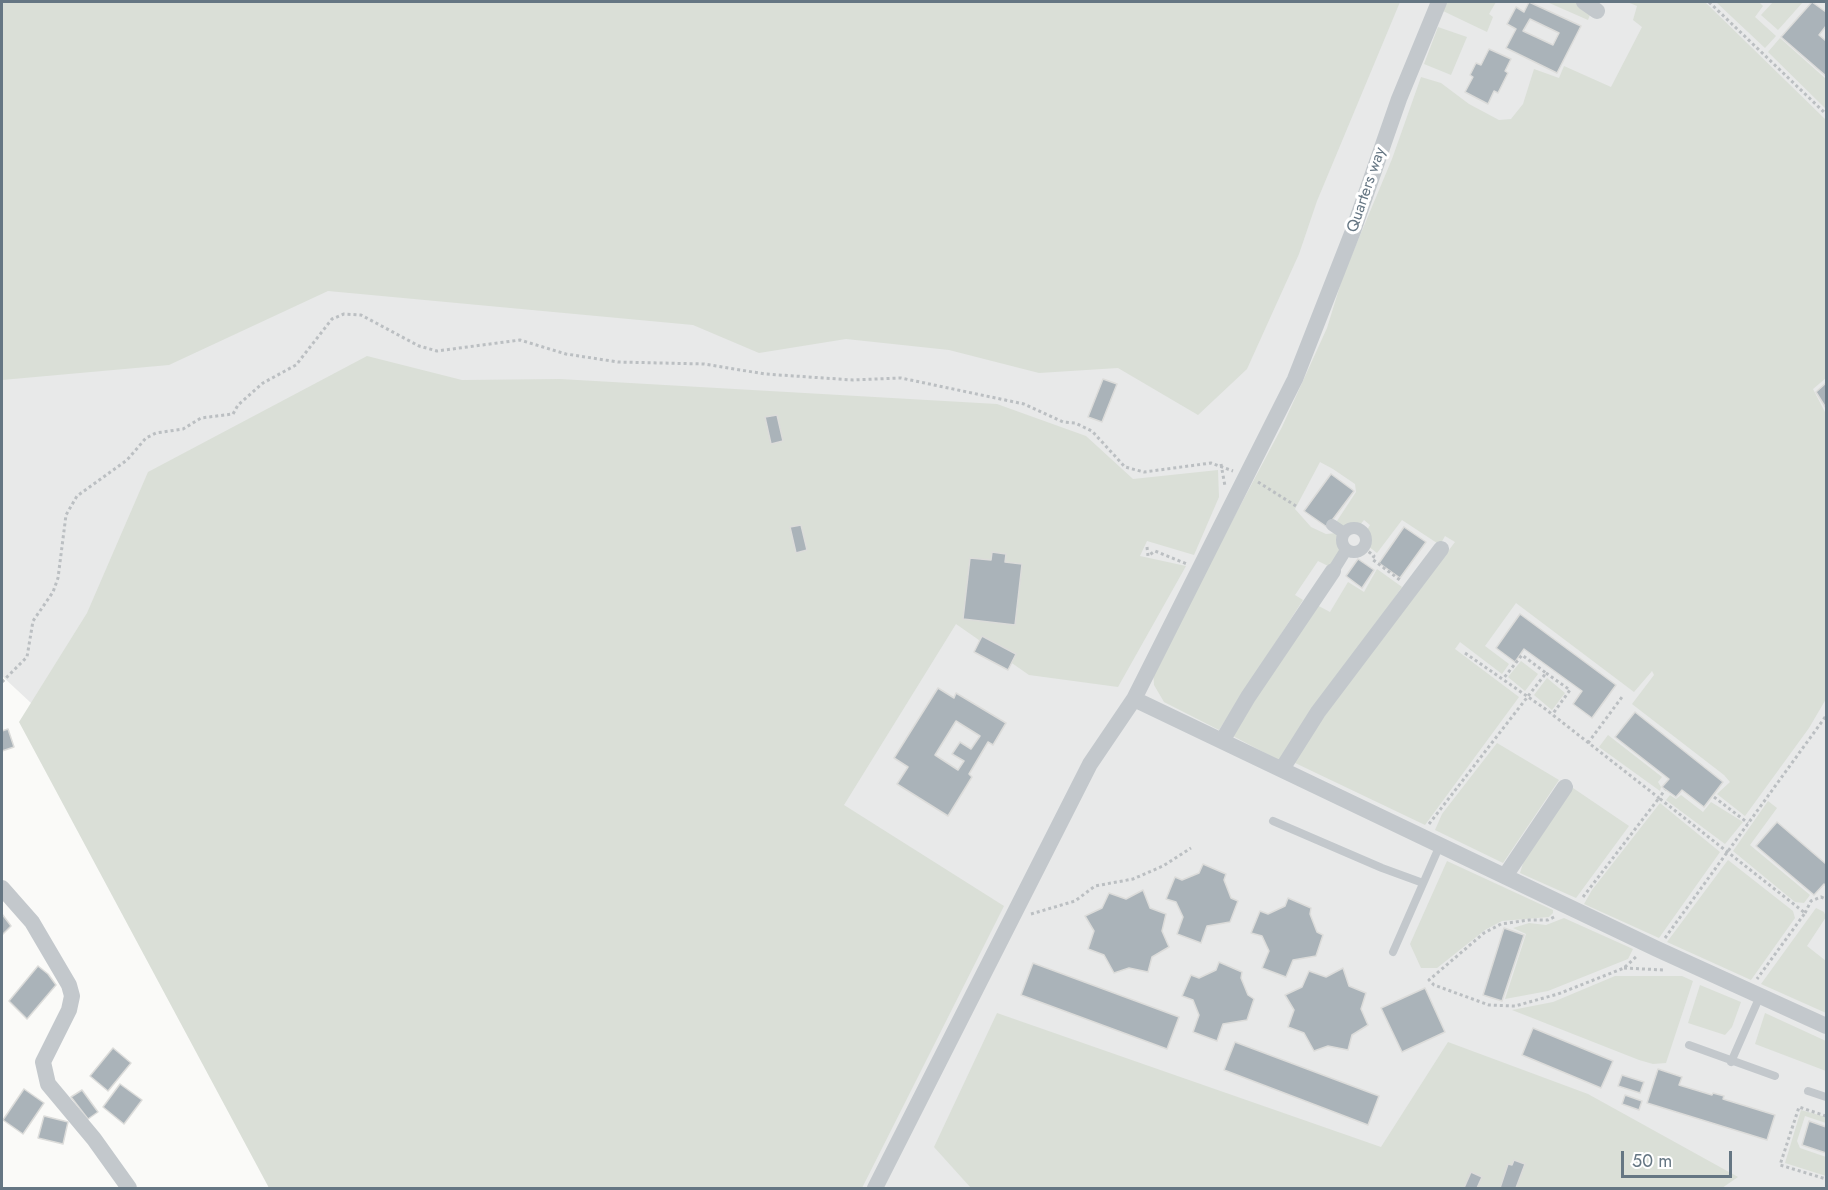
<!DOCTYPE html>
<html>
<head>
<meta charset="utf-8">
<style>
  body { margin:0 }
  #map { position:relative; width:1828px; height:1190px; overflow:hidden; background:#fafaf8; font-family:Jost,sans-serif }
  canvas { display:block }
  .frame { position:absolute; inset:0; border:3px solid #657683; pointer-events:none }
  .scale { position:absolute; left:1621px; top:1151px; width:111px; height:27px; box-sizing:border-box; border:3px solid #657683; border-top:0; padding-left:8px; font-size:18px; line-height:21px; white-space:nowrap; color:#657683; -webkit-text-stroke:4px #fff; paint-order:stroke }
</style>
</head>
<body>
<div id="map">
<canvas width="1828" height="1190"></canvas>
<div class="frame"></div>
<div class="scale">50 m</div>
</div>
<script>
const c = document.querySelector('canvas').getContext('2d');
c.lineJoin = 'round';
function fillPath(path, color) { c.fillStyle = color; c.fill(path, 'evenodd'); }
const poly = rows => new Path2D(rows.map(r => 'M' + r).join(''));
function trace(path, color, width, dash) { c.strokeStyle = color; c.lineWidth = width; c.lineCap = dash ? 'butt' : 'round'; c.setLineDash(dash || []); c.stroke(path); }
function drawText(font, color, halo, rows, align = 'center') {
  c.font = font + ' Jost,sans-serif'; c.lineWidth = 6; c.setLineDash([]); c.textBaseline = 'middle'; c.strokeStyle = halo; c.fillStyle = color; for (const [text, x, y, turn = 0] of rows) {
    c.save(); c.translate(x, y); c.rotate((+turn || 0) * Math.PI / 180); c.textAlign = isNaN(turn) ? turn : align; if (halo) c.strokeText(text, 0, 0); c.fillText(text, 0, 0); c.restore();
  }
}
fillPath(poly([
  [2,2,1826,2,1826,1188,391,1188,204,864,2,676]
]), '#e8e9e9');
fillPath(poly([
  [2,2,1400,2,1317,201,1299,254,1247,369,1198,415,1118,368,1039,373,949,350,846,339,759,353,693,325,328,291,169,365,2,380],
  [1447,2,1496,2,1489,14,1493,17,1487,32,1443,11],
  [1547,2,1575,2,1591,12,1588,20],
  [1627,2,1705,2,1826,120,1826,378,1813,389,1826,414,1826,699,1809,728,1745,816,1717,794,1730,782,1724,775,1632,704,1654,675,1652,671,1634,692,1516,603,1485,646,1509,664,1502,674,1460,642,1455,649,1519,697,1425,825,1293,762,1330,708,1455,542,1445,536,1440,545,1402,520,1377,553,1368,546,1370,538,1366,532,1370,525,1364,520,1359,526,1352,525,1342,528,1335,524,1356,492,1355,484,1333,469,1320,462,1295,509,1311,527,1326,534,1337,533,1340,535,1337,543,1342,550,1330,567,1318,561,1295,595,1303,600,1219,730,1164,702,1154,685,1153,670,1282,427,1327,328,1343,276,1392,159,1421,77,1441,83,1469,104,1499,120,1511,119,1523,104,1534,69,1559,78,1564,66,1611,87,1642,27,1633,20,1637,6],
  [1716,2,1759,2,1763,6,1755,17,1776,36,1765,48],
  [1773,2,1803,2,1778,30,1761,15],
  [1438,27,1467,37,1451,75,1424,64],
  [1780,38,1826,79,1826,109,1768,52],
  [367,356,462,380,560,379,997,404,1086,436,1133,479,1218,470,1219,497,1194,555,1147,541,1140,556,1186,566,1118,687,1029,675,956,624,844,805,1004,906,862,1188,269,1188,19,722,87,613,148,472],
  [1377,569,1402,587,1280,761,1231,735,1315,604,1330,612,1348,582,1364,592],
  [1521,661,1538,674,1525,691,1508,677],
  [1547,678,1565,693,1552,710,1534,695],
  [1608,735,1662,777,1658,782,1661,787,1660,791,1599,747],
  [1497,743,1559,780,1503,863,1435,830,1442,814],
  [1573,788,1629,826,1576,898,1520,873,1524,860],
  [1670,795,1676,799,1681,795,1703,812,1711,802,1743,822,1725,844,1666,800],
  [1768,801,1777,808,1750,845,1810,895,1804,903,1795,902,1733,851],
  [1660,803,1720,852,1659,938,1584,904,1592,890],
  [1728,860,1793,911,1795,918,1751,980,1667,942],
  [1447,861,1553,910,1553,913,1549,917,1502,921,1485,930,1437,968,1421,968,1410,944],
  [1816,908,1824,912,1826,917,1807,946,1826,961,1826,1013,1761,984],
  [1564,918,1633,949,1628,959,1548,991,1505,999,1526,934,1513,928,1529,923,1546,925],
  [1615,976,1682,976,1693,981,1666,1063,1653,1064,1639,1060,1512,1010,1553,1002],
  [1700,985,1741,1002,1732,1027,1725,1035,1688,1023],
  [997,1013,1381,1147,1448,1042,1588,1094,1738,1177,1722,1188,971,1188,934,1147],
  [1765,1013,1826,1041,1826,1071,1755,1044],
  [1801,1110,1826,1117,1826,1123,1805,1116,1797,1141,1800,1148,1826,1157,1826,1176,1785,1163]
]), '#dadfd7');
const building = poly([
  [1529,2,1581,26,1557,73,1506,48,1516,29,1507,24,1516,7,1524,12,1529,2],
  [1530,19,1559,33,1553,45,1523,31,1530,19],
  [1812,2,1826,12,1826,26,1819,35,1826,41,1826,76,1781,37,1812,2],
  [1489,49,1511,59,1505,71,1508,73,1498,93,1494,91,1488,104,1465,92,1473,77,1470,75,1476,63,1481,65,1489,49],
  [1103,379,1117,384,1102,422,1088,417,1103,379],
  [1826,383,1826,408,1816,392,1826,383],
  [777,415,783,441,771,444,765,417,777,415],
  [1331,474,1354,491,1327,527,1304,511,1331,474],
  [801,525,807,550,796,553,790,527,801,525],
  [1404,527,1426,542,1400,578,1379,563,1404,527],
  [992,552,1006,554,1005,562,1022,564,1015,625,963,619,970,558,991,560,992,552],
  [1358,559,1374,570,1362,588,1346,576,1358,559],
  [1520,614,1616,685,1592,718,1573,704,1582,691,1524,649,1515,662,1496,648,1520,614],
  [982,636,1016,654,1008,670,974,652,982,636],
  [938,688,954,698,956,693,1006,723,993,745,988,742,969,774,972,777,948,816,897,784,908,767,894,758,938,688],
  [956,721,980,736,971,749,960,742,952,754,964,761,958,770,935,755,956,721],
  [1635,712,1723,782,1704,807,1682,790,1676,797,1662,787,1669,779,1615,737,1635,712],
  [8,729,14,747,2,751,2,731,8,729],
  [1777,822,1826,864,1826,886,1824,884,1814,895,1756,846,1777,822],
  [1203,864,1226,874,1224,880,1231,898,1238,901,1230,922,1207,926,1201,943,1177,934,1183,917,1176,902,1166,899,1175,877,1182,880,1199,873,1203,864],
  [1143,890,1150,908,1166,914,1162,931,1169,947,1152,957,1148,972,1129,968,1114,973,1104,955,1088,949,1094,931,1085,916,1102,908,1109,893,1126,899,1143,890],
  [1288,898,1311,908,1310,914,1317,932,1323,935,1316,956,1293,960,1286,977,1262,968,1269,951,1262,936,1251,933,1260,911,1268,914,1285,906,1288,898],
  [2,914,11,926,2,935,2,914],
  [1504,928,1524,935,1502,1001,1483,995,1504,928],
  [1219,962,1242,972,1241,978,1248,995,1254,999,1247,1020,1223,1024,1217,1041,1193,1032,1199,1015,1193,1000,1182,996,1191,975,1199,978,1216,970,1219,962],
  [1033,963,1179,1017,1167,1049,1021,995,1033,963],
  [38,966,48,974,56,985,27,1019,9,1001,38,966],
  [1343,968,1349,986,1366,993,1361,1009,1368,1025,1352,1035,1348,1050,1328,1046,1314,1051,1304,1033,1288,1027,1294,1010,1285,995,1302,987,1309,971,1326,977,1343,968],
  [1425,988,1445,1032,1402,1052,1381,1008,1425,988],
  [1533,1028,1613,1061,1601,1088,1522,1055,1533,1028],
  [1235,1042,1379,1096,1368,1125,1224,1070,1235,1042],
  [113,1048,131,1063,108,1091,90,1076,113,1048],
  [1658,1069,1682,1077,1679,1085,1712,1095,1713,1093,1724,1096,1723,1099,1775,1115,1767,1140,1647,1103,1658,1069],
  [1622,1075,1644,1082,1640,1093,1618,1086,1622,1075],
  [120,1084,142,1100,124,1124,103,1107,120,1084],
  [24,1089,44,1103,23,1134,3,1120,24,1089],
  [82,1090,98,1112,88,1119,71,1097,82,1090],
  [1625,1095,1642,1101,1639,1110,1622,1104,1625,1095],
  [44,1116,68,1122,63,1144,38,1138,44,1116],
  [1809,1121,1826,1127,1826,1153,1802,1145,1809,1121],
  [1514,1160,1525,1164,1516,1188,1500,1188,1508,1164,1512,1165,1514,1160],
  [1471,1172,1482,1177,1477,1188,1464,1188,1471,1172]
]);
fillPath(building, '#aab3b9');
trace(building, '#dcdcda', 1.5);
trace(poly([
  [1709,2,1826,114],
  [1221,464,1225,486],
  [1258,482,1296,506],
  [1147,547,1148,556,1155,551,1187,564],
  [1364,548,1374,556,1372,559,1400,580],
  [1465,653,1544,708,1659,798,1665,790],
  [1546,673,1570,690,1552,715],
  [2,682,27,657,33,621,53,592,58,578,66,515,77,496,127,460,146,438,156,433,183,429,201,418,233,414,238,405,263,383,296,365,332,319,344,314,361,315,419,346,437,351,520,340,566,354,618,362,704,364,765,374,853,380,901,378,1024,404,1063,422,1075,423,1092,431,1125,467,1144,472,1211,463,1233,471],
  [1588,743,1622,697],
  [1714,797,1748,823],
  [1429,824,1546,673,1522,655,1503,679],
  [1583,897,1659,798,1805,913,1757,979],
  [1805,913,1811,901,1821,897,1826,899],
  [1031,914,1075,901,1095,886,1133,879,1163,866,1191,848],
  [1554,917,1548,920,1529,920,1501,924,1484,933,1429,980,1434,985,1489,1005,1515,1006,1558,994,1624,968,1638,955],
  [1665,938,1826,716],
  [1624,968,1664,970],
  [1826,1116,1799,1107,1780,1165,1826,1179]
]), '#bbbfc2', 3, [3, 3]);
trace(poly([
  [1273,821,1382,868,1423,883],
  [1393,952,1440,845],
  [1689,1045,1775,1076],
  [1731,1062,1760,996],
  [1808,1091,1826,1097]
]), '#c3c8cc', 8);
trace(poly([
  [1332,525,1344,533],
  '1342 540a12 12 0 1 1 24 0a12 12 0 1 1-24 0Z',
  [1333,571,1346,550]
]), '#c3c8cc', 12);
trace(poly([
  [1439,2,1399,99,1353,231,1295,379,1134,699,1657,949,1826,1026],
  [1584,2,1597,11],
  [1222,741,1248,697,1333,571],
  [1282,769,1318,712,1441,549],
  [1505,876,1565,787],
  [2,888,32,922,69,985,72,996,69,1010,43,1062,48,1084,94,1139,129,1188],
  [875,1188,1090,764,1134,699]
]), '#c3c8cc', 16);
drawText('16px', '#657683', '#fff', [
  ["Quarters way",1367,190,-71]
]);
</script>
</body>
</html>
